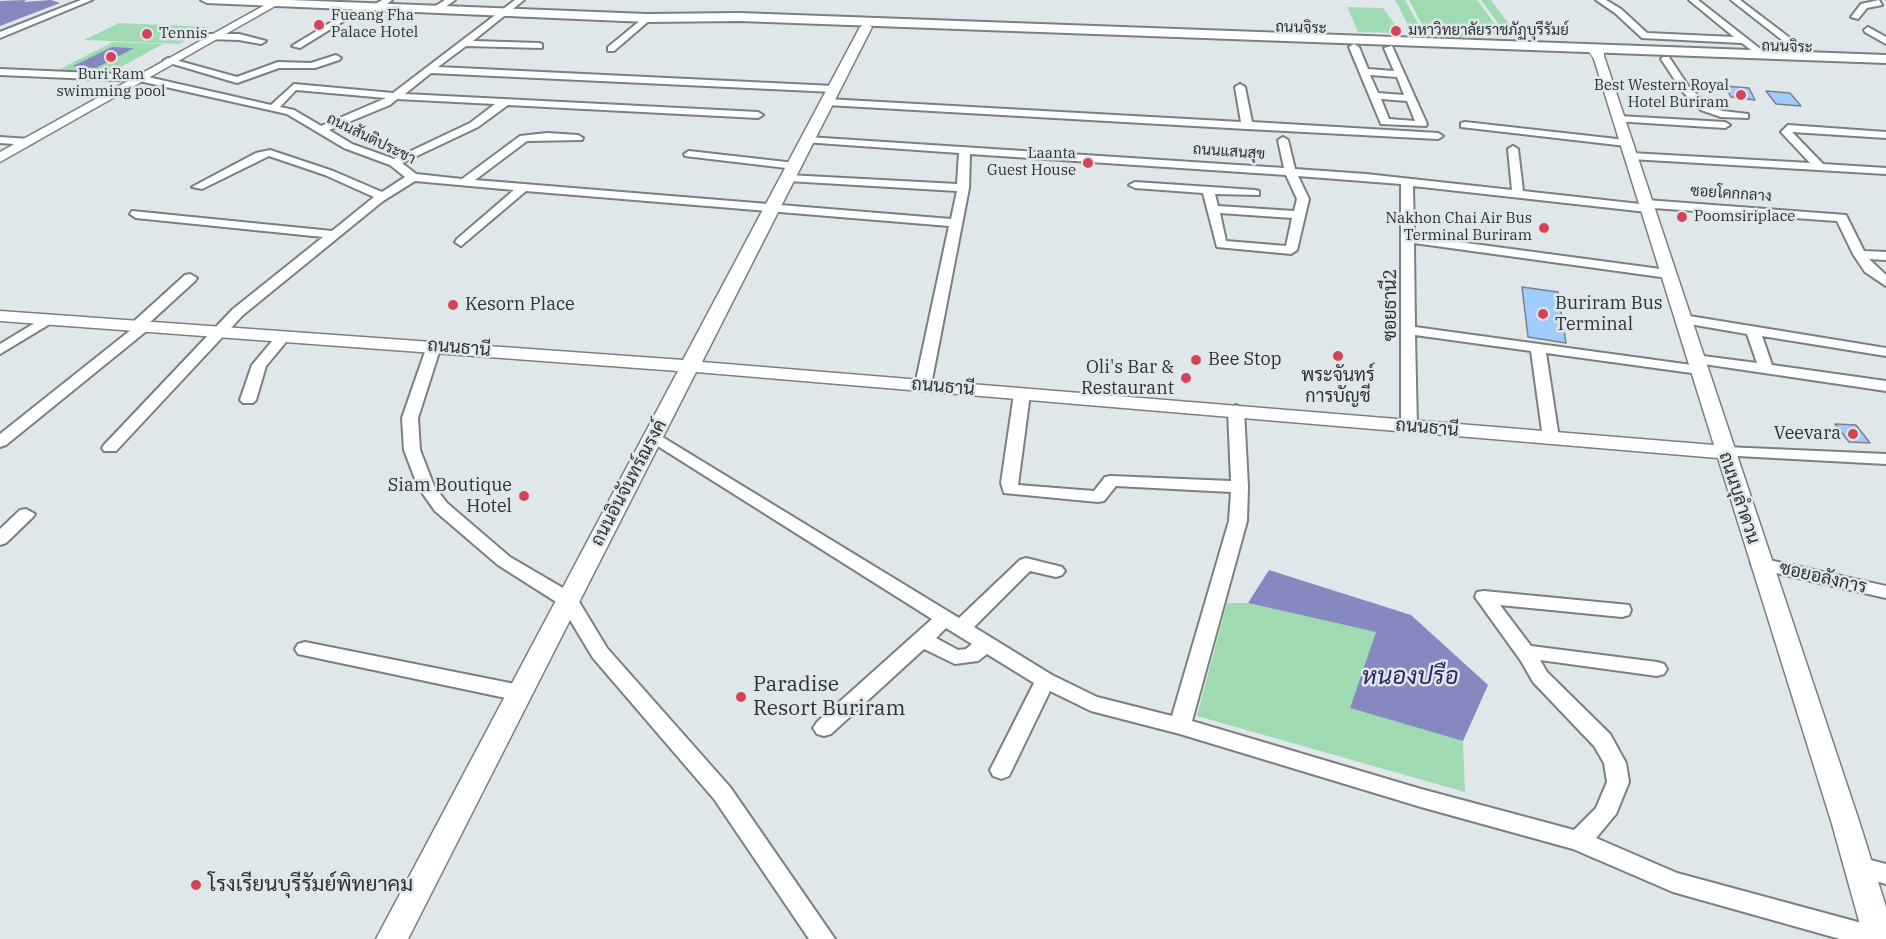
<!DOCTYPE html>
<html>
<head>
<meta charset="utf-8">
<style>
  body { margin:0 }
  canvas { display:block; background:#e0e7ea }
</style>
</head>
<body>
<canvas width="1886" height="939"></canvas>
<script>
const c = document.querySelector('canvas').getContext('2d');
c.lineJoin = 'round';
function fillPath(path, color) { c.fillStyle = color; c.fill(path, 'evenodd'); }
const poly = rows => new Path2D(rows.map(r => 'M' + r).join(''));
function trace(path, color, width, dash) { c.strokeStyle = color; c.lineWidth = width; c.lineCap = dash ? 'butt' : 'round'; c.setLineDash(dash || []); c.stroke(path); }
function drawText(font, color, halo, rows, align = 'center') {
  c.font = font + ' "IBM Plex Serif",Sarabun,serif'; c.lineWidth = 5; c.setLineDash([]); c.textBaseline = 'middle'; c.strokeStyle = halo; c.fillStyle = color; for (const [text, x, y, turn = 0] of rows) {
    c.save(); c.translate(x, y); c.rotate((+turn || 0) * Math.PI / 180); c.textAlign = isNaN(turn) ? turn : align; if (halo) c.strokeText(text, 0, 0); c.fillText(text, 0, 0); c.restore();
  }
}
fillPath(poly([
  [1395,0,1405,0,1418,23,1426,27,1466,34,1491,32,1500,26,1481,0,1491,0,1515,32,1462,37,1426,31,1407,23],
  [1409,0,1477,0,1497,27,1422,24],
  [1347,7,1383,8,1401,33,1358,32],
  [119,23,209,27,179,44,84,40],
  [113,42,163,44,110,73,58,70],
  [1227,603,1248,603,1377,632,1350,708,1463,741,1465,792,1197,716]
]), '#9fdab3');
fillPath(poly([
  [26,0,24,2,51,0,60,3,0,26,0,1],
  [112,47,134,48,96,68,73,66],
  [1269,570,1411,615,1488,685,1463,741,1350,708,1376,632,1248,603]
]), '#8688c0');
const building = poly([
  [1725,86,1749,88,1755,100,1731,97,1725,86],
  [1766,91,1790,93,1801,106,1776,104,1766,91],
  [1522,287,1558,292,1566,343,1528,337,1522,287],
  [1835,424,1856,425,1870,443,1849,442,1835,424]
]);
fillPath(building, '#9fccfd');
trace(building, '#7c8085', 1.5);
const minor = poly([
  [81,0,92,0,0,38,0,32,81,0],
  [382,0,392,0,380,9,374,9,374,5,382,0],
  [445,0,455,0,440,11,434,11,434,7,445,0],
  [515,0,524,0,473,41,539,43,542,44,542,48,466,46,438,67,834,86,839,89,834,92,431,73,405,94,758,112,763,115,758,118,508,105,478,127,402,163,416,174,462,179,520,136,547,133,578,135,583,138,582,140,527,141,475,180,951,219,957,191,788,181,782,178,788,175,957,184,959,153,804,142,804,138,808,137,1284,168,1278,140,1283,137,1288,140,1295,169,1366,174,1512,190,1508,149,1513,146,1518,149,1523,191,1640,204,1646,200,1846,215,1864,251,1886,252,1886,260,1869,259,1886,275,1886,286,1865,272,1853,254,1837,221,1653,208,1647,212,1413,186,1414,236,1668,270,1675,274,1668,278,1414,243,1415,327,1699,366,1706,370,1699,374,1546,353,1559,438,1551,443,1543,438,1531,351,1415,335,1417,427,1409,432,1401,427,1401,184,1298,176,1309,199,1297,250,1291,254,1217,247,1203,193,1135,188,1129,185,1135,182,1255,190,1259,191,1259,195,1215,194,1218,206,1294,211,1297,199,1286,175,970,154,969,188,931,385,923,390,915,385,949,226,526,191,461,246,455,242,457,239,514,190,415,181,383,201,243,315,116,451,104,451,102,448,104,445,233,309,323,237,136,218,130,214,132,211,332,231,374,197,325,175,269,156,202,189,192,187,256,153,270,150,333,171,382,192,405,177,390,165,344,148,287,114,139,81,0,75,0,69,139,75,271,105,294,84,393,93,515,0],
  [296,90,386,98,321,126,294,110,280,107,296,90],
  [397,99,495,104,470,123,394,159,352,144,329,130,390,105,397,99],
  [1220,213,1292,218,1286,246,1226,241,1220,213],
  [1596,0,1606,0,1621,9,1647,33,1734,37,1689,0,1698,0,1768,55,1760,57,1742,43,1642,38,1615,13,1596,0],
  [1731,0,1740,0,1811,54,1811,58,1805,58,1731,0],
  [1879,0,1882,5,1867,8,1858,19,1851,17,1861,4,1879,0],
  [361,4,368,6,300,48,292,46,361,4],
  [647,15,651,18,650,20,614,51,608,51,608,47,647,15],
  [1868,27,1886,37,1886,44,1865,32,1864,30,1868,27],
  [209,34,239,34,266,41,261,44,239,40,206,39,206,35,209,34],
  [1354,44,1359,47,1368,69,1394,71,1384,48,1392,46,1427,124,1426,126,1381,124,1349,47,1354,44],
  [1370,75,1397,77,1404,95,1378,93,1370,75],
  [1381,99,1407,101,1415,121,1389,119,1381,99],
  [336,55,341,58,339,60,315,68,279,68,237,83,163,61,168,58,237,77,278,62,311,63,336,55],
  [1663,57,1669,57,1689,87,1709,106,1723,111,1748,114,1748,118,1721,117,1701,110,1682,91,1661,59,1663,57],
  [1240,84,1245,87,1252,122,1438,133,1443,136,1438,139,1247,129,827,105,822,102,827,99,1241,122,1235,87,1240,84],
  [1619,116,1725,122,1730,125,1725,128,1615,121,1614,119,1619,116],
  [1465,122,1626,140,1631,143,1626,146,1461,127,1461,123,1465,122],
  [1788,125,1886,132,1886,138,1792,132,1823,164,1886,168,1886,174,1631,159,1625,156,1631,153,1810,163,1781,132,1788,125],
  [0,137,29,139,34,142,29,145,0,143,0,137],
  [689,151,795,163,801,166,795,169,685,156,684,154,689,151],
  [190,274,197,278,195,281,149,323,151,326,149,329,6,445,0,447,0,434,132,329,132,323,185,275,190,274],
  [48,315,53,316,53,322,0,354,0,344,48,315],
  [1683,315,1886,348,1886,356,1762,336,1772,365,1886,381,1886,391,1690,362,1688,359,1695,355,1757,363,1747,334,1678,322,1678,316,1683,315],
  [284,332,291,336,266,366,256,400,253,403,243,403,240,400,252,365,279,333,284,332],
  [434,342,441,346,418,418,420,450,434,486,447,503,510,557,575,595,607,648,730,787,835,939,809,939,714,799,593,658,561,605,498,565,435,511,418,487,404,450,402,418,427,346,434,342],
  [1022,389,1030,394,1018,485,1094,491,1105,477,1111,476,1231,481,1228,410,1236,405,1244,410,1248,487,1247,521,1192,721,1421,789,1574,830,1596,808,1607,782,1604,763,1594,746,1533,682,1521,661,1475,597,1477,592,1484,591,1629,605,1631,610,1629,615,1622,617,1500,605,1531,646,1657,662,1664,664,1667,669,1664,674,1657,676,1540,660,1547,672,1610,734,1626,763,1629,782,1616,814,1596,838,1677,873,1880,928,1886,930,1886,939,1840,939,1673,892,1573,849,1421,807,1180,734,1091,711,1050,691,1009,776,1001,779,993,776,990,770,1034,683,987,654,978,661,955,664,924,649,831,734,824,736,817,734,813,728,817,722,932,619,645,438,653,433,659,435,959,618,1020,560,1026,558,1062,567,1065,571,1062,575,1056,577,1030,571,974,627,1052,675,1097,697,1172,716,1229,521,1231,492,1116,486,1104,501,1098,502,1004,493,1001,483,1014,394,1022,389],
  [946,628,972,644,966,649,958,650,936,638,946,628],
  [1725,447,1886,454,1886,464,1719,455,1717,452,1719,449,1725,447],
  [26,509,35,514,32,518,6,543,0,545,0,529,20,510,26,509],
  [1760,558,1886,586,1886,598,1754,568,1751,564,1754,560,1760,558],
  [305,642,520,685,527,688,530,693,527,698,520,701,298,654,295,649,298,644,305,642],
  [1859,857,1886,864,1886,884,1851,874,1847,867,1851,860,1859,857]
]);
const tertiary = poly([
  [274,0,278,3,277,5,0,162,0,152,274,0],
  [866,24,872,27,702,362,1714,445,1593,56,1603,53,1860,824,1886,907,1886,939,1864,939,1832,824,1718,458,696,372,408,939,376,939,678,371,0,321,0,311,683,360,860,27,866,24]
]);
const secondary = poly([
  [201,0,290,0,647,14,740,13,1886,55,1886,63,740,21,647,22,207,3,201,0]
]);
const primary = poly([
  [1594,45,1599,46,1604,53,1604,59,1594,59,1587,49,1594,45]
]);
trace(minor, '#798082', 4);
trace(tertiary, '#798082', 3);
trace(secondary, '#798082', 4);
trace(primary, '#798082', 2);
fillPath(minor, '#fff');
fillPath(tertiary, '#fff');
fillPath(secondary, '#fff');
fillPath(primary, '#fff');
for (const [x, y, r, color] of [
  [319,25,6,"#d44456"],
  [1396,31,6,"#d44456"],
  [147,34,6,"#d44456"],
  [111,57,6,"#d44456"],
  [1741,95,6,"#d44456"],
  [1088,163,6,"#d44456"],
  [1682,217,6,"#d44456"],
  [1544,228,6,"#d44456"],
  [453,305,6,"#d44456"],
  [1543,314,6,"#d44456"],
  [1338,356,6,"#d44456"],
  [1196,360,6,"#d44456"],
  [1186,378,6,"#d44456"],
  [1853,434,6,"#d44456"],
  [524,496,6,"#d44456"],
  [741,697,6,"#d44456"],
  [196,885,6,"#d44456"]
]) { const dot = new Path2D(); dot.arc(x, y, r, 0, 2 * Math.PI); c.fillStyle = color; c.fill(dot); trace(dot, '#e0e7ea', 2); }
drawText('15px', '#2e3132', '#e0e7ea', [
  ["Fueang Fha",331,16],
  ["Palace Hotel",331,33],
  ["มหาวิทยาลัยราชภัฏบุรีรัมย์",1408,31],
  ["Tennis",159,34],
  ["Buri Ram",111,75,"center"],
  ["swimming pool",111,92,"center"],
  ["Best Western Royal",1729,86,"right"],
  ["Hotel Buriram",1729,103,"right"],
  ["Laanta",1076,154,"right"],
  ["Guest House",1076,171,"right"],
  ["Poomsiriplace",1694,217],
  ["Nakhon Chai Air Bus",1532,219,"right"],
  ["Terminal Buriram",1532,236,"right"]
], 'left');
drawText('15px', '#2e3132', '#e0e7ea', [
  ["ถนนจิระ",1301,28,2],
  ["ถนนจิระ",1787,47,2],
  ["ถนนสันติประชา",371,139,26],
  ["ถนนแสนสุข",1229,152,4],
  ["ซอยโคกกลาง",1731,194,4]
]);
drawText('18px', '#2e3132', '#e0e7ea', [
  ["Buriram Bus",1555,304],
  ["Terminal",1555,325],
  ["Kesorn Place",465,305],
  ["Bee Stop",1208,360],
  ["Oli's Bar &",1174,368,"right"],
  ["Restaurant",1174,389,"right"],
  ["พระจันทร์",1338,376,"center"],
  ["การบัญชี",1338,397,"center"],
  ["Veevara",1841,434,"right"],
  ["Siam Boutique",512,486,"right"],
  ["Hotel",512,507,"right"]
], 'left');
drawText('18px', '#2e3132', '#e0e7ea', [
  ["ซอยธานี2",1391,305,-90],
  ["ถนนธานี",459,348,5],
  ["ถนนธานี",943,387,5],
  ["ถนนธานี",1427,428,5],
  ["ถนนอินจันทร์ณรงค์",629,483,-62],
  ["ถนนบุลำดวน",1739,498,72],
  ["ซอยอลังการ",1823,578,13]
]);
drawText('21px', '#2e3132', '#e0e7ea', [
  ["Paradise",753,685],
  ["Resort Buriram",753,709],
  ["โรงเรียนบุรีรัมย์พิทยาคม",208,885]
], 'left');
drawText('italic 24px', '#2b2468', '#e0e7ea', [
  ["หนองปรือ",1410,677]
]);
</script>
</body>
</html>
